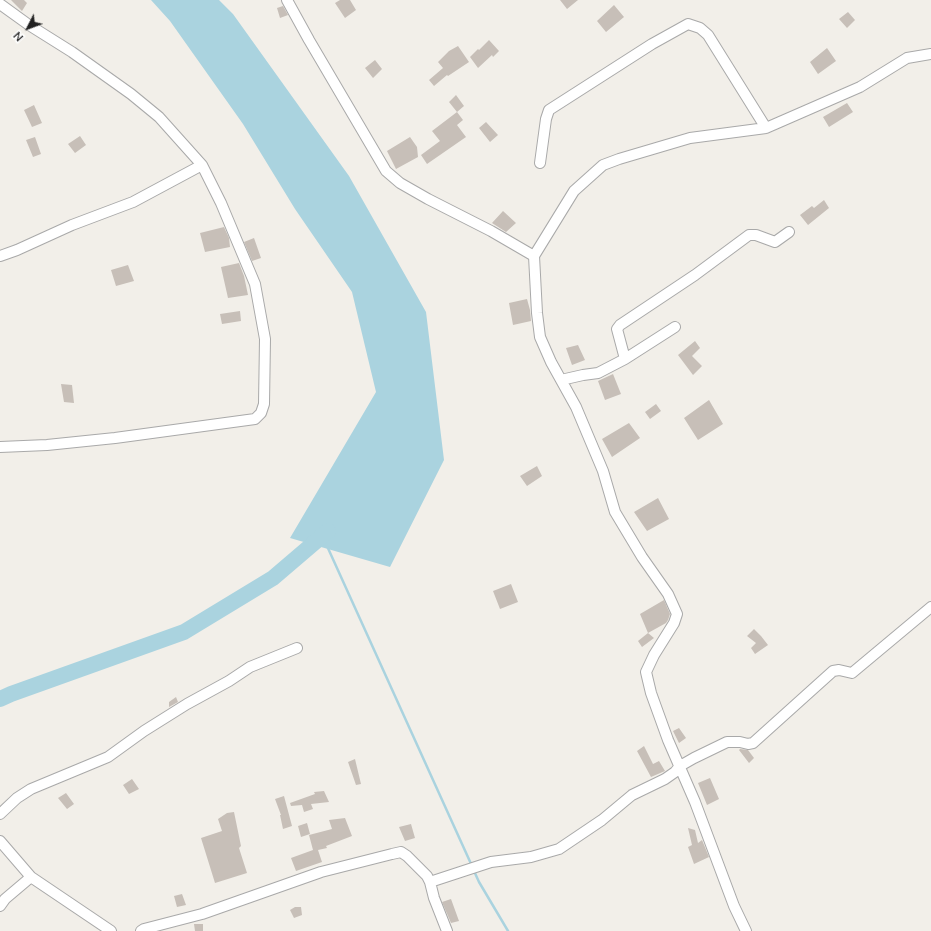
<!DOCTYPE html>
<html>
<head>
<meta charset="utf-8">
<style>
  body { margin:0 }
  #map { position:relative; width:931px; height:931px; overflow:hidden; background:#f2efe9; font-family:"Nunito Sans",sans-serif }
  canvas { display:block }
  .north { position:absolute; left:8px; top:8px; width:40px; height:40px; -webkit-text-stroke:3px #fff; paint-order:stroke; rotate:228deg; font-size:11px; font-weight:700; line-height:16px; text-align:center; color:#222 }
  .north::after { content:''; display:block; margin:auto; width:14px; height:18px; background:#222; clip-path:polygon(50% 0,100% 100%,50% 72%,0 100%) }
</style>
</head>
<body>
<div id="map">
<canvas width="931" height="931"></canvas>
<div class="north">N</div>
</div>
<script>
const c = document.querySelector('canvas').getContext('2d');
c.lineJoin = 'round';
function fillPath(path, color) { c.fillStyle = color; c.fill(path, 'evenodd'); }
const poly = rows => new Path2D(rows.map(r => 'M' + r).join(''));
function trace(path, color, width, dash) { c.strokeStyle = color; c.lineWidth = width; c.lineCap = dash ? 'butt' : 'round'; c.setLineDash(dash || []); c.stroke(path); }
fillPath(poly([
  [151,0,219,0,233,14,349,176,426,312,444,460,390,567,290,538,376,392,352,292,295,209,243,124,170,21]
]), '#aad3df');
trace(poly([
  [327,546,472,866],
  [474,871,479,882,508,931]
]), '#aad3df', 2.5);
trace(poly([
  [0,699,11,694,184,632,273,578,328,531]
]), '#aad3df', 16);
fillPath(poly([
  [11,0,24,0,27,3,22,11],
  [340,0,350,0,356,10,345,18,335,3],
  [560,0,578,0,567,9],
  [614,5,624,17,606,32,597,21],
  [283,6,288,15,280,18,277,8],
  [848,12,855,20,847,28,839,19],
  [489,40,499,51,493,57,492,55,478,68,470,57,478,49,479,50],
  [458,46,469,62,448,76,447,75,434,86,429,80,443,68,438,62,449,51],
  [827,48,836,61,818,74,810,62],
  [375,60,382,69,373,78,365,68],
  [456,95,464,106,457,112,449,102],
  [847,103,853,112,829,127,823,117],
  [34,105,42,123,32,127,24,110],
  [457,112,463,120,457,125,466,137,427,164,421,155,440,141,432,131],
  [486,122,498,135,490,142,479,128],
  [80,136,86,145,75,153,68,144],
  [35,137,41,154,33,157,26,140],
  [410,137,417,147,418,157,396,169,387,151],
  [824,200,829,208,808,225,800,215,812,206,814,208],
  [503,211,516,223,506,232,492,223],
  [224,227,229,238,230,247,205,252,200,233],
  [254,238,261,258,252,261,244,242],
  [239,263,244,276,248,295,228,298,221,267],
  [128,265,134,281,116,286,111,270],
  [527,299,530,310,531,321,513,325,509,303],
  [240,311,241,321,222,324,220,314],
  [695,341,700,348,692,356,702,366,693,375,678,355],
  [578,345,585,360,572,365,566,348],
  [613,374,621,394,605,400,598,381],
  [61,384,72,385,74,403,64,402],
  [709,400,723,424,698,440,684,418],
  [656,404,661,411,650,419,645,412],
  [629,423,640,438,612,457,602,439],
  [537,466,542,476,527,486,520,476],
  [658,498,669,519,647,531,634,512],
  [511,584,518,602,500,609,493,591],
  [664,600,670,614,668,620,666,623,648,633,640,614],
  [754,629,761,636,768,645,755,654,751,648,756,643,747,636],
  [648,633,654,638,642,647,638,641],
  [176,697,178,702,169,707,169,702],
  [679,728,686,738,679,743,673,731],
  [644,746,653,764,659,761,665,771,651,777,637,751],
  [740,749,748,750,754,758,749,763,739,750],
  [355,759,361,784,356,785,348,762],
  [710,778,719,799,707,805,698,783],
  [132,779,139,789,129,794,123,785],
  [324,791,329,802,311,804,313,809,304,812,302,805,291,806,290,803,315,794,314,792],
  [66,793,74,804,67,809,58,798],
  [284,796,292,826,283,829,280,815,281,815,275,799],
  [234,812,241,846,239,848,247,873,215,883,201,838,222,831,218,819,227,813],
  [345,818,352,836,326,846,327,848,318,850,322,862,296,871,291,858,313,850,309,835,332,829,329,820],
  [307,823,310,834,301,837,298,826],
  [411,824,415,838,405,841,399,827],
  [688,828,695,830,698,843,702,840,709,857,694,864,688,847,692,845],
  [182,894,186,905,177,907,174,896],
  [451,899,459,921,451,923,442,902],
  [295,907,301,907,302,915,294,918,290,910],
  [194,924,203,924,203,931,195,931]
]), '#c7bfb8');
const minor = poly([
  [287,0,309,40,386,171,400,183,428,199,491,231,534,256,537,313,540,337,551,362,576,407,603,471,615,512,642,557,668,594,677,614,674,623,654,655,646,672,651,693,668,740,695,802,734,906,746,931],
  [0,4,29,25,72,52,131,94,159,117,202,165,221,203,255,284,265,339,264,404,261,413,255,419,115,438,47,445,0,447],
  [540,163,546,119,549,110,652,44,688,24,700,28,708,35,766,128],
  [0,256,17,250,72,225,133,202,202,165],
  [534,256,574,191,603,165,619,159,690,138,766,128,860,87,907,58,931,54],
  [625,359,617,329,620,325,695,275,749,235,756,235,775,242,789,232],
  [561,380,583,375,598,373,625,359,675,327],
  [0,814,17,798,31,789,108,757,144,731,187,704,229,681,250,667,297,648],
  [0,841,31,877,111,931],
  [430,882,434,898,447,931],
  [0,906,5,899,31,877],
  [141,931,144,929,202,914,321,872,392,854,401,852,407,856,427,876,430,882,491,862,531,857,559,849,602,820,632,795,665,779,675,772,680,766,694,758,727,742,740,742,748,744,753,743,833,671,839,670,852,673,931,607]
]);
trace(minor, '#a9a9a9', 12);
trace(minor, '#fff', 10);
</script>
</body>
</html>
